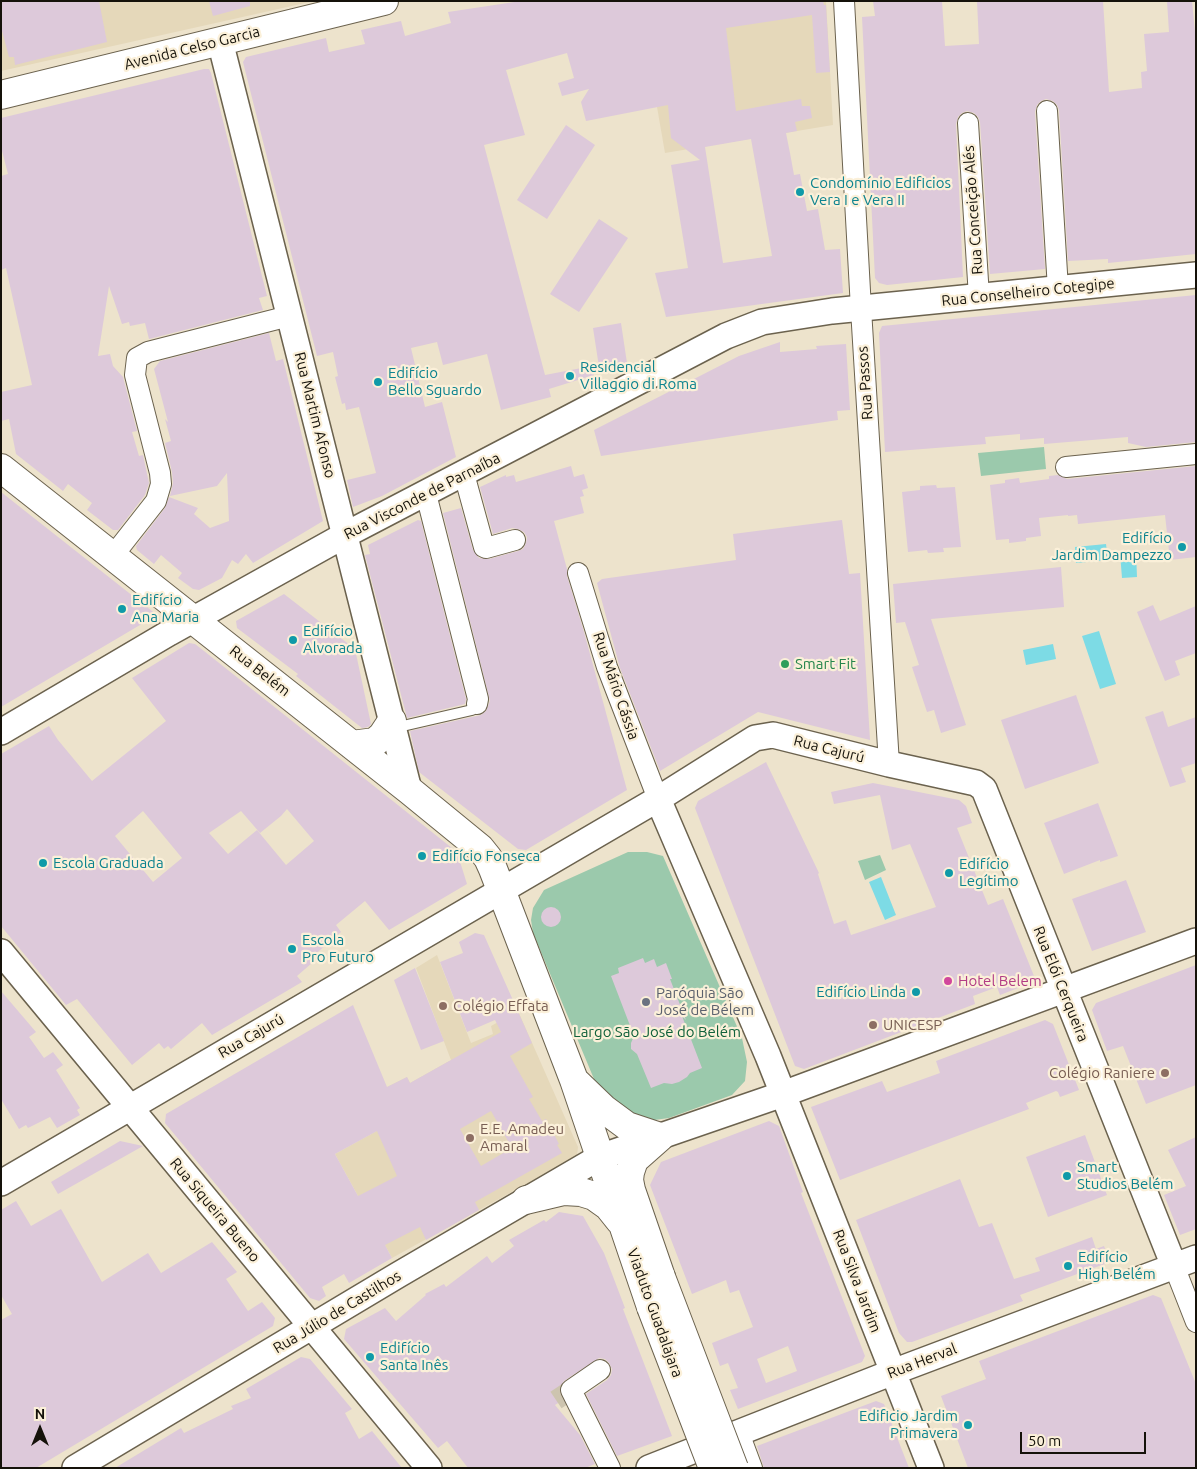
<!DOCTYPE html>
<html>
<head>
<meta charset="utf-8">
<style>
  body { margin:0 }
  #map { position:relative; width:1197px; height:1469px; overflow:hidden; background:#ede3cc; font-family:Ubuntu,sans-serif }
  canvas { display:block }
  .frame { position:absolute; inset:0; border:2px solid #15120a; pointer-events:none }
  .north { position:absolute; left:15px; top:1404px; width:50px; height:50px; -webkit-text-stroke:4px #fbf0d9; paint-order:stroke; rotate:0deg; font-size:14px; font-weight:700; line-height:20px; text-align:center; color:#15120a }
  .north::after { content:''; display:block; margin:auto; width:18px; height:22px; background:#15120a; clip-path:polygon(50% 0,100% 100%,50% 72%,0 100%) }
  .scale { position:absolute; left:1020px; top:1432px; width:126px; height:22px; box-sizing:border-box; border:2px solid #15120a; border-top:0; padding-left:6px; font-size:15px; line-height:18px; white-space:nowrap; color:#15120a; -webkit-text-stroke:4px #fbf0d9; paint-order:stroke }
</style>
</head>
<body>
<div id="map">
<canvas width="1197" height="1469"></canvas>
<div class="frame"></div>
<div class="north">N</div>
<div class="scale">50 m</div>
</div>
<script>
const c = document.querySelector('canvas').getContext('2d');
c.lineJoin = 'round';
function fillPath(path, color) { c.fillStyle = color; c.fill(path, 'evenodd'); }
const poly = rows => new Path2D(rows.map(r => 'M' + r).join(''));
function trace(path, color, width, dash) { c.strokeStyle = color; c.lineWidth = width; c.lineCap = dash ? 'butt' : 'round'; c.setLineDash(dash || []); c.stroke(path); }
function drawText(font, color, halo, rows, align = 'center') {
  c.font = font + ' Ubuntu,sans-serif'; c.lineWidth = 4.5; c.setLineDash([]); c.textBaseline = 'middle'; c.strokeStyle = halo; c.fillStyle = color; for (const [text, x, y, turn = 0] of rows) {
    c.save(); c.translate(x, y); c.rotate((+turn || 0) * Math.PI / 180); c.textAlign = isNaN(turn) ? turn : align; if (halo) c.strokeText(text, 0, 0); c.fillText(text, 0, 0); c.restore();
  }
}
fillPath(poly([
  [1,1,314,1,1,71],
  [609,1,826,1,833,125,665,153,657,107],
  [437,955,471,1043,493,1034,491,1026,518,1011,578,1147,577,1156,392,1258,335,1154,400,1118,387,1087,407,1077,410,1083,451,1060,416,968]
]), '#e5d8ba');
fillPath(poly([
  [1044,447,1046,469,981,476,978,453],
  [628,852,647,852,663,856,742,1038,747,1062,745,1081,732,1095,669,1118,647,1121,605,1101,594,1079,533,933,531,920,533,908,544,890],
  [880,855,886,870,865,880,858,861]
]), '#9bc9ac');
fillPath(poly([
  [1106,544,1108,560,1076,563,1075,547],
  [1136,552,1137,577,1122,578,1120,553],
  [1099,631,1116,684,1100,689,1082,636],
  [1053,644,1056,659,1026,665,1023,650],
  [881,877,896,915,885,920,869,882]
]), '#7ddbe5');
fillPath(poly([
  [1,1,99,1,107,42,15,65,14,57,9,57,1,27],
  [209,1,250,1,250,6,213,16],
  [521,1,823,1,824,5,826,5,830,72,816,73,812,15,726,28,736,111,801,99,802,106,810,106,812,118,795,122,797,131,786,133,790,153,794,175,800,174,807,211,818,209,825,250,840,249,843,293,666,317,655,273,688,268,671,165,700,160,671,138,668,105,586,121,581,102,589,89,562,96,558,83,574,78,567,53,506,70,525,135,484,145,545,375,592,366,594,375,549,389,551,397,501,410,487,354,443,365,437,342,411,348,425,407,442,402,456,457,382,496,353,507,347,480,376,473,359,407,346,410,345,403,342,404,335,377,338,376,333,352,317,356,243,62,246,57,326,38,329,52,365,44,361,30,401,21,405,36,451,23,448,12],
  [751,139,772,256,723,263,705,147],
  [873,1,942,1,945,46,979,44,977,1,1103,1,1109,92,1142,88,1141,72,1147,71,1144,34,1169,32,1167,1,1192,1,1196,42,1196,254,1108,263,1108,259,1068,261,1059,110,1057,105,1053,101,1046,99,1041,101,1037,105,1035,112,1045,269,990,274,980,122,978,117,974,113,967,111,962,113,958,117,956,124,963,277,887,285,879,283,875,278,862,17,875,16],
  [204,69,209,69,211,73,267,296,259,298,263,310,149,339,145,323,130,326,129,322,122,324,109,286,98,356,110,354,113,366,123,377,137,431,132,432,139,456,143,455,149,483,145,495,118,530,113,530,87,510,92,503,68,484,63,491,16,454,9,419,1,421,1,392,32,385,6,268,1,270,1,176,8,174,1,147,1,118],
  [566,125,595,145,547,219,517,200],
  [599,219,628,238,579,312,550,294],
  [1196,295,1196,442,1146,447,1128,443,1128,437,1044,444,1044,438,1020,440,1020,434,985,437,986,444,885,452,879,333,882,326],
  [621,323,627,363,599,367,593,328],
  [269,333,276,361,283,359,323,521,253,563,246,554,238,564,232,560,222,578,199,590,193,589,178,578,182,573,161,555,154,564,137,550,136,546,165,508,169,497,198,508,194,514,210,528,229,521,227,473,217,486,170,496,173,483,172,472,165,443,171,441,165,419,168,422,154,369,160,361],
  [780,342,780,352,817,349,816,346,846,344,850,410,837,411,838,420,601,456,594,430,739,356],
  [571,466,574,477,584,474,588,488,582,490,584,496,580,497,584,513,554,521,567,569,567,576,584,632,627,790,526,850,518,849,419,772,410,731,481,715,486,711,490,701,443,513,461,508,473,550,479,558,489,559,518,551,523,549,526,543,527,537,524,532,518,529,512,528,493,534,480,487,506,475,506,477,514,475,516,482],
  [1196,466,1196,557,1170,560,1165,515,1078,524,1077,515,1068,516,1068,515,1039,518,1041,536,1026,538,1026,541,1009,543,1009,539,996,540,990,485,1005,483,1005,480,1019,478,1020,483,1049,479,1049,476,1058,475,1067,479],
  [936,485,937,488,955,487,961,547,943,548,944,552,928,553,927,550,908,552,902,492,920,490,920,486],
  [1,492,157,615,1,707],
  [418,520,421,521,466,699,465,704,407,718,365,555,370,554,368,545],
  [842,520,849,574,860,573,870,740,758,712,660,771,620,668,597,583,602,579,736,560,733,534],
  [1061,567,1064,607,931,619,966,725,941,733,934,710,927,712,912,667,919,665,905,622,896,623,893,584],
  [284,594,355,649,371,724,368,727,362,728,296,676,298,674,237,628,236,621],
  [1153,605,1160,621,1196,606,1196,653,1175,661,1180,675,1165,681,1137,612],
  [189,643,195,644,204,651,457,852,467,884,389,930,365,901,336,925,341,932,312,957,314,959,311,962,312,963,297,976,302,982,212,1035,202,1023,171,1049,168,1046,164,1049,159,1043,132,1065,77,999,66,1005,1,926,1,754,49,726,58,740,92,781,166,721,132,678],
  [287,809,314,841,286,865,257,830,228,854,209,833,241,811,260,833,281,816],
  [143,811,182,858,153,882,115,836],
  [1076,695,1099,763,1025,789,1001,720],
  [1163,711,1168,727,1196,717,1196,763,1181,768,1186,782,1170,787,1145,717],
  [766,762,819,873,818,874,834,924,846,920,851,935,936,907,910,844,892,850,880,795,834,804,831,792,873,783,959,800,966,806,972,823,957,828,988,905,1003,899,1036,981,1000,995,997,987,973,996,975,1004,804,1069,795,1066,695,808,698,801],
  [1098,803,1118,856,1100,862,1100,860,1064,874,1044,823],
  [1126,880,1146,932,1092,951,1072,899],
  '541 917a10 10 0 1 1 20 0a10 10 0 1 1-20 0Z',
  [475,933,484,935,532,1043,510,1056,533,1097,529,1099,542,1121,546,1119,559,1144,557,1145,562,1153,475,1202,479,1210,426,1240,420,1227,385,1245,392,1258,349,1283,344,1274,322,1287,326,1296,319,1301,310,1298,165,1123,166,1114,353,1005,387,1087,407,1077,410,1083,501,1032,495,1020,467,1032,440,962,463,953,459,942],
  [491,1111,512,1148,481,1166,460,1129],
  [377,1131,397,1176,358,1196,335,1154],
  [643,958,645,963,654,959,657,967,666,963,672,979,670,979,686,1020,682,1016,702,1068,690,1073,687,1077,679,1082,672,1084,664,1083,651,1088,637,1054,631,1049,631,1043,634,1036,611,976,619,973,618,968],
  [1196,965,1196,1085,1146,1104,1123,1046,1107,1051,1092,1010,1096,1003],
  [415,968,444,1041,421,1050,394,980],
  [1,991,36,1032,29,1037,44,1058,53,1052,63,1065,56,1070,80,1108,77,1110,80,1115,57,1128,50,1117,28,1128,26,1125,19,1129,1,1099],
  [1045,1020,1053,1024,1079,1090,1060,1097,1058,1092,1056,1091,1026,1103,1029,1109,840,1180,811,1107,882,1081,887,1092,940,1073,936,1061],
  [769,1121,779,1126,800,1184,803,1192,801,1193,865,1356,862,1362,738,1409,730,1390,738,1388,728,1363,720,1366,712,1343,753,1327,739,1290,730,1293,726,1280,692,1294,650,1185,661,1162],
  [788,1346,797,1371,766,1383,757,1359],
  [1085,1135,1107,1195,1048,1217,1026,1157],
  [1196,1137,1196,1229,1180,1235,1164,1195,1186,1186,1168,1150],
  [120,1141,143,1146,58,1194,51,1182],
  [960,1179,979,1227,992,1223,1014,1279,1040,1271,1035,1258,1092,1237,1096,1249,1104,1246,1110,1262,1020,1295,1023,1301,912,1342,907,1342,899,1333,856,1220],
  [16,1201,31,1226,61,1209,102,1282,148,1253,161,1273,212,1242,237,1272,226,1279,248,1311,262,1302,275,1318,273,1326,36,1468,1,1468,1,1320,12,1314,1,1295,1,1210],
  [559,1212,583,1216,604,1253,625,1308,623,1309,672,1436,617,1456,586,1394,607,1380,611,1375,612,1369,609,1363,605,1359,599,1358,564,1381,559,1389,563,1400,555,1405,580,1435,595,1464,585,1468,468,1468,447,1441,438,1448,344,1339,346,1329,385,1308,396,1321,426,1295,425,1294,444,1284,446,1287,487,1256,492,1263,514,1246,509,1240,544,1220,546,1222],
  [1153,1295,1161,1298,1196,1384,1196,1468,968,1468,941,1396,986,1379,979,1361],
  [301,1357,310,1359,352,1409,345,1413,359,1439,372,1431,402,1468,115,1468,181,1428,184,1433,233,1409,231,1406,251,1398,246,1389],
  [876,1401,884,1404,909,1468,764,1468,757,1446]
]), '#ddc9da');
trace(poly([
  [556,1400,571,1390]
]), '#cdc4af', 20, [20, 10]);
const service = poly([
  [394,728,472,710,477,704]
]);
const minor = poly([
  [844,1,861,309,889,764],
  [1047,111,1058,289],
  [968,123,979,297],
  [1066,467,1196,454],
  [464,474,484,547,486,548,515,540],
  [426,494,478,699,477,704],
  [112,557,156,501,161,484,160,473,135,375,137,358,148,352,289,316],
  [578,573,607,667,658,799],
  [1174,1266,1196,1322],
  [600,1370,571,1390,610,1468],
  [739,1433,752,1468]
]);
const tertiary = poly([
  [220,41,409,790],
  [1,732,169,633,345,535,726,336,762,322,832,311,1196,275],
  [658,799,768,1056,931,1468],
  [1,952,429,1468],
  [1,1183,658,799,755,738,773,735,889,764,976,783,984,789,1174,1266],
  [75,1468,398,1275,600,1157,783,1094,1196,941],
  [649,1468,893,1372,1196,1258]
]);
const secondary = poly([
  [1,95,384,1],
  [1,468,409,790,480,848,488,858,493,869,574,1080,651,1307],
  [352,745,375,742,382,736,392,721],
  [577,1083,604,1109,627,1126,660,1137],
  [660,1137,634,1160,630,1172,629,1180,631,1190,661,1277],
  [526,1200,564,1191,581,1192,594,1196,608,1206,620,1221]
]);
trace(service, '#6b624e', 12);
trace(minor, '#6b624e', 22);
trace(tertiary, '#6b624e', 28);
trace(secondary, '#6b624e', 30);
trace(service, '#fff', 10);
trace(minor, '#fff', 20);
trace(tertiary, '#fff', 25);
trace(secondary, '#fff', 28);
const secondaryBridge = poly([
  [661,1277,734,1468],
  [651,1307,713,1468]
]);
trace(secondaryBridge, '#6b624e', 30, []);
trace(secondaryBridge, '#fff', 28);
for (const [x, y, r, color] of [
  [800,192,5,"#0f9aa8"],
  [570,376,5,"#0f9aa8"],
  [378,382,5,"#0f9aa8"],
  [1182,547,5,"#0f9aa8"],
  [122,609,5,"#0f9aa8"],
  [293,640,5,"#0f9aa8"],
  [785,664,5,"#2e9e5b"],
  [422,856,5,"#0f9aa8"],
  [43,863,5,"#0f9aa8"],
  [949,873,5,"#0f9aa8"],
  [292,949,5,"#0f9aa8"],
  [948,981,5,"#d1479c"],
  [916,992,5,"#0f9aa8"],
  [646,1002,5,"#6b7280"],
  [443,1006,5,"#8d6e63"],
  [873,1025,5,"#8d6e63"],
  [1165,1073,5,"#8d6e63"],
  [470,1138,5,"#8d6e63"],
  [1067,1176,5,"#0f9aa8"],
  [1068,1266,5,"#0f9aa8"],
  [370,1357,5,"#0f9aa8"],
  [968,1425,5,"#0f9aa8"]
]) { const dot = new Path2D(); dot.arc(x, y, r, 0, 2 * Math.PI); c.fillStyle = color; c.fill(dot); trace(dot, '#fbf0d9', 2); }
drawText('15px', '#15120a', '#fbf0d9', [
  ["Avenida Celso Garcia",192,48,-14],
  ["Rua Conceição Alés",973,210,-94],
  ["Rua Conselheiro Cotegipe",1028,292,-6],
  ["Rua Passos",865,383,-94],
  ["Rua Martim Afonso",315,415,76],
  ["Rua Visconde de Parnaíba",422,496,-27],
  ["Rua Belém",260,671,38],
  ["Rua Mário Cássia",616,686,71],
  ["Rua Cajurú",829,749,14],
  ["Rua Elói Cerqueira",1061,984,68],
  ["Rua Cajurú",251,1036,-30],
  ["Rua Siqueira Bueno",215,1210,50],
  ["Rua Silva Jardim",857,1281,69],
  ["Rua Júlio de Castilhos",337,1312,-31],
  ["Viaduto Guadalajara",655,1313,70],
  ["Rua Herval",922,1361,-21]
]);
drawText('15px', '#0d838f', '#fbf0d9', [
  ["Condomínio Edificios",810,183],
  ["Vera I e Vera II",810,200],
  ["Residencial",580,367],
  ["Villaggio di Roma",580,384],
  ["Edifício",388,373],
  ["Bello Sguardo",388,390],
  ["Edifício",1172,538,"right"],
  ["Jardim Dampezzo",1172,555,"right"],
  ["Edifício",132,600],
  ["Ana Maria",132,617],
  ["Edifício",303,631],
  ["Alvorada",303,648],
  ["Edifício Fonseca",432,856],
  ["Escola Graduada",53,863],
  ["Edifício",959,864],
  ["Legítimo",959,881],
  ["Escola",302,940],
  ["Pro Futuro",302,957],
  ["Edifício Linda",906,992,"right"],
  ["Smart",1077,1167],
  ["Studios Belém",1077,1184],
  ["Edifício",1078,1257],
  ["High Belém",1078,1274],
  ["Edifício",380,1348],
  ["Santa Inês",380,1365],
  ["Edificio Jardim",958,1416,"right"],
  ["Primavera",958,1433,"right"]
], 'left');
drawText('15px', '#27864d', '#fbf0d9', [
  ["Smart Fit",795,664]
], 'left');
drawText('15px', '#b23c85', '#fbf0d9', [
  ["Hotel Belem",958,981]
], 'left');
drawText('15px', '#5b616d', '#fbf0d9', [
  ["Paróquia São",656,993],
  ["José de Bélem",656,1010]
], 'left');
drawText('15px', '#785e54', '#fbf0d9', [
  ["Colégio Effata",453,1006],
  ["UNICESP",883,1025],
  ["Colégio Raniere",1155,1073,"right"],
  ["E.E. Amadeu",480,1129],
  ["Amaral",480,1146]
], 'left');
drawText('15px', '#10613b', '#fbf0d9', [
  ["Largo São José do Belém",657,1032]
]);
</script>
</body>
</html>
